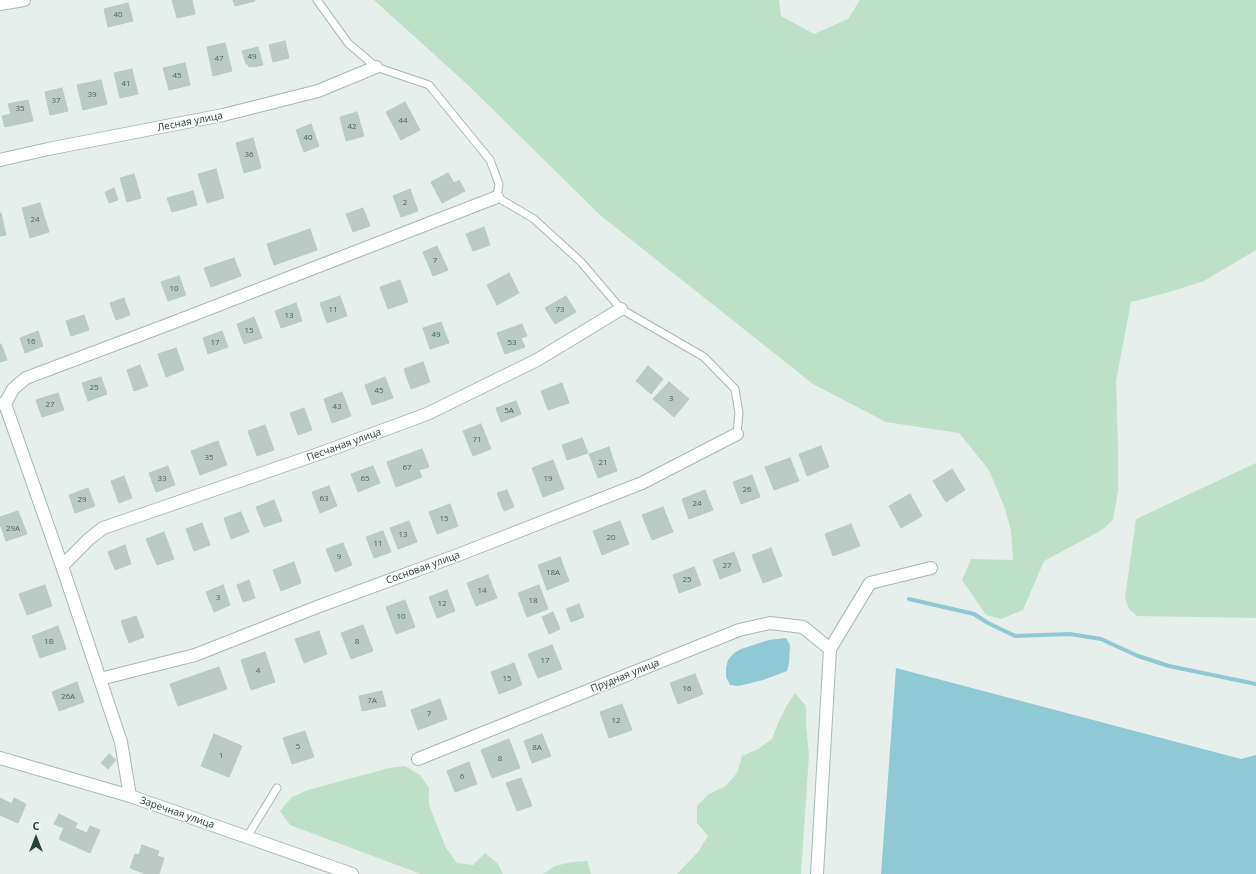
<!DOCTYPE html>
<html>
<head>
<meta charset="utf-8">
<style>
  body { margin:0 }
  #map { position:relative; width:1256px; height:874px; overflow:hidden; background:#e6efeb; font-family:"Open Sans",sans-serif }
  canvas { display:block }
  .north { position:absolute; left:16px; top:818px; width:40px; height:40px; -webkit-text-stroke:3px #f7fbf9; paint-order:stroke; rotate:0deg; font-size:11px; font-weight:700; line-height:16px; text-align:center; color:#24423a }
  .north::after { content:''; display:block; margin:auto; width:14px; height:18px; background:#24423a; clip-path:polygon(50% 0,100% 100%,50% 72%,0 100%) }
</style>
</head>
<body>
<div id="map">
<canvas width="1256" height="874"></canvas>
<div class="north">С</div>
</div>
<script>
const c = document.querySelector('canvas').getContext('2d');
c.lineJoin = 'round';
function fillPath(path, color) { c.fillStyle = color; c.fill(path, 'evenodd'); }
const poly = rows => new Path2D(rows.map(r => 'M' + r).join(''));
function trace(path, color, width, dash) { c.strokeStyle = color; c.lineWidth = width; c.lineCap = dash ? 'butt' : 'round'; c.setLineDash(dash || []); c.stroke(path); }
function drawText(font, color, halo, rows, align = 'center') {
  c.font = font + ' "Open Sans",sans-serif'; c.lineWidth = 3; c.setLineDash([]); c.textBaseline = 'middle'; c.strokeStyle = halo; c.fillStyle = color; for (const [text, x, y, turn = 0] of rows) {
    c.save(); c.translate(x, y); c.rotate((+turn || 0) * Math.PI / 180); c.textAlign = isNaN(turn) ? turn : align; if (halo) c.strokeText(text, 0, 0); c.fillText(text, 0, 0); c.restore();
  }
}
fillPath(poly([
  [374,0,779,0,781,16,814,34,848,19,860,0,1256,0,1256,250,1204,281,1166,293,1131,302,1116,381,1118,448,1118,491,1113,520,1102,530,1044,561,1023,610,1001,619,986,615,962,580,971,559,1013,560,1011,530,1004,506,989,470,959,433,886,422,813,384,600,215,469,86],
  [1256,463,1256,618,1137,616,1129,609,1125,598,1136,519],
  [795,693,806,706,806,723,809,755,801,874,677,874,698,852,708,836,697,823,697,806,709,794,726,786,737,773,742,756,758,749,772,739,778,723,786,707],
  [405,766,420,775,429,788,429,805,446,848,457,863,473,865,485,853,498,864,503,874,421,874,290,825,280,811,292,797,308,790,389,768],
  [587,861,591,874,543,874,555,866,572,862]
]), '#bfe0c8');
fillPath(poly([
  [786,638,790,645,789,663,787,671,763,680,747,684,738,686,730,685,726,677,726,668,728,660,734,653,741,649,769,640],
  [896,668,1241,759,1256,755,1256,874,881,874]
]), '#8ec9d4');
trace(poly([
  [909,599,974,614,988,623,1015,636,1070,634,1101,639,1138,656,1169,666,1256,684]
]), '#8ec9d4', 4);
const building = poly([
  [172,0,192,0,195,14,177,18,172,0],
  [233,0,255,0,255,1,235,6,233,0],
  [128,3,133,21,108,27,104,9,128,3],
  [285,41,289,58,273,62,269,45,285,41],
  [225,43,232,71,213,76,207,47,225,43],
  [258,47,263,65,253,67,253,66,249,67,248,64,246,64,242,51,258,47],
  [185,63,190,85,169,90,163,68,185,63],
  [132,69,138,94,120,98,114,73,132,69],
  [101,80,107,104,83,110,77,85,101,80],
  [62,88,68,111,50,115,45,92,62,88],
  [28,100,33,121,5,127,2,116,11,114,8,104,28,100],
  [405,102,420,130,401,140,386,112,405,102],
  [357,112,364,136,346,141,340,117,357,112],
  [311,124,319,146,304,152,296,130,311,124],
  [253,138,261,168,244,173,236,143,253,138],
  [216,169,224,198,207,203,198,174,216,169],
  [448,173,454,183,459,180,465,191,442,203,431,182,448,173],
  [134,174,141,198,127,202,120,178,134,174],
  [114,188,118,200,109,203,105,192,114,188],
  [410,189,418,211,401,217,393,196,410,189],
  [193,191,197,205,172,212,167,198,193,191],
  [40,203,49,232,30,238,22,208,40,203],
  [363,208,370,226,353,232,346,214,363,208],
  [0,213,1,213,6,235,0,236,0,213],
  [484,227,490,245,473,251,466,234,484,227],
  [310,229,317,250,274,265,267,244,310,229],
  [437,246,448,270,433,276,423,252,437,246],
  [234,258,241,276,211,287,204,268,234,258],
  [509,273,519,293,497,305,487,285,509,273],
  [179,276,186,295,168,301,161,282,179,276],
  [400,280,408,302,388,309,380,287,400,280],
  [340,296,347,316,327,323,320,303,340,296],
  [566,296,576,312,555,324,545,308,566,296],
  [124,298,130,315,116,320,110,303,124,298],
  [296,303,302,321,281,328,275,311,296,303],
  [84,315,89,330,71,336,66,321,84,315],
  [254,317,262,338,244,344,237,324,254,317],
  [441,322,449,343,430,349,423,328,441,322],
  [522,324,527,336,521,338,525,347,505,354,497,333,522,324],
  [38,331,43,346,25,353,20,338,38,331],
  [222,331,228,347,208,354,203,338,222,331],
  [1,344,7,360,0,362,0,345,1,344],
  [176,348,184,370,166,377,158,354,176,348],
  [423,362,430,382,411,389,404,369,423,362],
  [140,365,148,386,134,391,127,370,140,365],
  [648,366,663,379,651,394,636,381,648,366],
  [101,377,107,394,88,401,82,383,101,377],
  [385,377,393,398,372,405,365,385,385,377],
  [669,382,689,399,674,417,653,399,669,382],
  [562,383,569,403,548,410,541,391,562,383],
  [342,392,351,416,332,423,324,399,342,392],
  [58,393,64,410,42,417,36,400,58,393],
  [516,401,521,414,501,422,496,408,516,401],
  [304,408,312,430,298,435,290,413,304,408],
  [481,424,491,449,473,456,463,431,481,424],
  [265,425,274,450,257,456,248,431,265,425],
  [582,438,588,453,567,460,562,445,582,438],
  [218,441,227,465,200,475,191,451,218,441],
  [821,446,829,467,807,476,799,454,821,446],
  [609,447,617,471,598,478,589,454,609,447],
  [422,449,429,467,419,470,422,477,396,487,387,462,422,449],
  [790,458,799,481,774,490,765,467,790,458],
  [553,460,564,489,543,497,532,468,553,460],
  [168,466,175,485,156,492,149,473,168,466],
  [373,466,380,483,358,492,351,474,373,466],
  [952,469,965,490,946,502,933,481,952,469],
  [752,475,760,497,741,504,733,482,752,475],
  [124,476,132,498,119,503,111,481,124,476],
  [329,486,337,506,320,513,312,492,329,486],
  [88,488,95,506,75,513,69,495,88,488],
  [507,490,514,507,504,511,497,493,507,490],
  [705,490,713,510,689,519,682,499,705,490],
  [910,494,922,516,901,528,889,506,910,494],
  [274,500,282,521,264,527,256,507,274,500],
  [450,504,458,526,437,534,429,512,450,504],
  [663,507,673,532,652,540,642,515,663,507],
  [18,511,27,534,6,541,0,524,0,517,18,511],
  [241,512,249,532,231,539,224,518,241,512],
  [409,521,417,542,398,549,390,528,409,521],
  [620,521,629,544,602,555,593,531,620,521],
  [202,523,210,545,194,551,186,529,202,523],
  [851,524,860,546,833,556,825,534,851,524],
  [383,531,391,552,374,558,366,537,383,531],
  [164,532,174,559,157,565,146,539,164,532],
  [343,543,352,565,335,572,326,549,343,543],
  [125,545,131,564,115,570,108,552,125,545],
  [771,548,782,576,763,583,752,555,771,548],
  [734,552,741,571,720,579,713,560,734,552],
  [560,557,569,581,547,590,538,565,560,557],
  [294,562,301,583,281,591,273,570,294,562],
  [694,567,701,585,679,593,673,575,694,567],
  [488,575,497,598,476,606,467,583,488,575],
  [249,580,255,598,243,602,237,585,249,580],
  [45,585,52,606,27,615,19,594,45,585],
  [223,585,230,605,214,612,206,592,223,585],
  [539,585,548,609,527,617,518,593,539,585],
  [447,590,455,611,437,618,429,597,447,590],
  [405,600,415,627,396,634,386,607,405,600],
  [579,604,584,617,571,622,566,609,579,604],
  [553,612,560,629,549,634,542,617,553,612],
  [136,616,144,637,129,643,121,621,136,616],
  [363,625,373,651,351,659,341,633,363,625],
  [58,626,66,649,40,658,32,636,58,626],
  [319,631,327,654,304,663,295,639,319,631],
  [552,645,562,669,538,678,528,654,552,645],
  [265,652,275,682,251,690,241,660,265,652],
  [514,663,522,685,499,694,491,672,514,663],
  [219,667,227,689,178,706,170,684,219,667],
  [695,674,703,694,678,704,670,683,695,674],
  [77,682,84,702,59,711,52,692,77,682],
  [382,691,386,706,362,711,359,696,382,691],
  [440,699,447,719,418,730,411,710,440,699],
  [622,704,632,730,609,738,600,712,622,704],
  [305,731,314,757,292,764,283,738,305,731],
  [214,734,242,746,229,777,201,766,214,734],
  [542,734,551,756,532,763,524,741,542,734],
  [509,739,520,768,492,778,481,750,509,739],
  [109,754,116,760,108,769,101,763,109,754],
  [469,762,477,784,455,792,447,771,469,762],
  [521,778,532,806,517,811,506,783,521,778],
  [0,798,12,804,14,798,26,804,18,823,0,815,0,798],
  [59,814,77,823,75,828,87,833,90,826,100,830,90,853,59,839,64,828,54,824,59,814],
  [142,845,159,851,157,856,164,858,159,874,146,874,130,868,135,854,139,855,142,845]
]);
fillPath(building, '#bbcac4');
trace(building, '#b8c9c2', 1);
const service = poly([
  [317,0,348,43,376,67,429,85,490,160,499,184,497,197,534,219,581,262,621,309,704,357,735,389,739,413,737,434],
  [247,837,277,788]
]);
const minor = poly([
  [0,4,24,0],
  [0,160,48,149,223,115,318,91,376,67],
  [0,404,5,404,62,566,121,742,130,796],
  [5,404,13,389,26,378,172,323,497,197],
  [62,566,89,539,103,528,321,453,427,414,537,360,621,309],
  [100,679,195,655,317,607,458,555,642,483,737,434],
  [418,759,739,630,770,623,803,627,830,649],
  [817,874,830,649,870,583,931,568]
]);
const secondary = poly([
  [0,758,130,796,352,874]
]);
trace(service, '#a8b8b2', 9);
trace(minor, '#a8b8b2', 14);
trace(secondary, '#a4bbb3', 14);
trace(service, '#fff', 7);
trace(minor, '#fff', 12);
trace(secondary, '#fff', 12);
drawText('8px', '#4a645c', null, [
  ["40",118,15],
  ["49",252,57],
  ["47",219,59],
  ["45",177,76],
  ["41",126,84],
  ["39",92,95],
  ["37",56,101],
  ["35",20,109],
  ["44",403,121],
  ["42",352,127],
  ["40",308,138],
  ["36",249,155],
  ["2",405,203],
  ["24",35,220],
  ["7",435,261],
  ["10",174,289],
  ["11",333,310],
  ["73",560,310],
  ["13",289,316],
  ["15",249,331],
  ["49",436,335],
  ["16",31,342],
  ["17",215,343],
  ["53",512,343],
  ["25",94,388],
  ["45",379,391],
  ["3",671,399],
  ["27",50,405],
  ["43",337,407],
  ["5А",509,411],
  ["71",477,440],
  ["35",209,458],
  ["21",603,463],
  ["67",407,468],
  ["33",162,479],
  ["65",365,479],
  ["19",548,479],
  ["26",747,490],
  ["63",324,499],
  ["29",82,500],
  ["24",697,504],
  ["15",444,519],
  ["29А",13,529],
  ["13",403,535],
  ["20",611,538],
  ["11",378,544],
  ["9",339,557],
  ["27",727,566],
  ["18А",553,573],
  ["25",687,580],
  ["14",482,591],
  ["3",218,598],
  ["18",533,601],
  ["12",442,604],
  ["10",401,617],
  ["1В",49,642],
  ["8",357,642],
  ["17",545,661],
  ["4",258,671],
  ["15",507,679],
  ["16",687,689],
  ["26А",68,697],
  ["7А",372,701],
  ["7",429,714],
  ["12",616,721],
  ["5",298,747],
  ["8А",537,748],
  ["1",221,756],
  ["8",500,759],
  ["6",462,777]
]);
drawText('10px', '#24423a', '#f7fbf9', [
  ["Лесная улица",190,122,-11],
  ["Песчаная улица",344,445,-20],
  ["Сосновая улица",423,568,-20],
  ["Прудная улица",625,676,-22],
  ["Заречная улица",177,813,19]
]);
</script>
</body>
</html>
